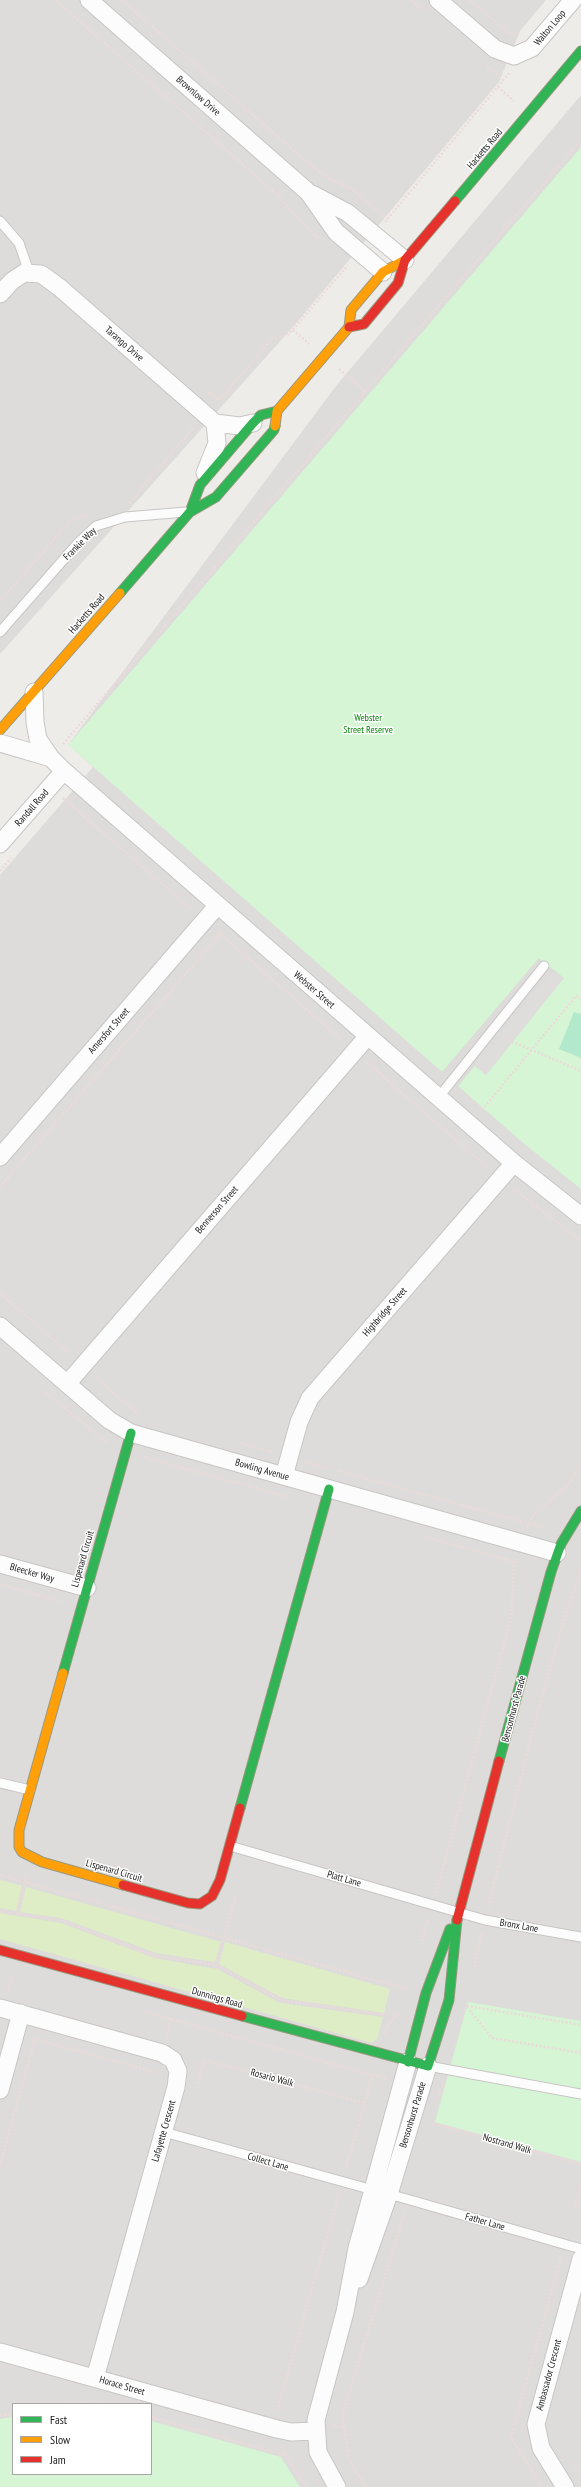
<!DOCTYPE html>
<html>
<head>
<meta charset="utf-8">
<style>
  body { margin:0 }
  #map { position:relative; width:581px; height:2487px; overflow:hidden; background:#eeece9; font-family:"PT Sans Narrow",sans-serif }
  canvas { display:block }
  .legend { position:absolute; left:12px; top:2403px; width:140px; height:72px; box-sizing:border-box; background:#fff; border:1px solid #a6a6a6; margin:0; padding:5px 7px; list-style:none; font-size:12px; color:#202020 }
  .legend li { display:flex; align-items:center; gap:8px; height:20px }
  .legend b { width:20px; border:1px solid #a6a6a6 }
</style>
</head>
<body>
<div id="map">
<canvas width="581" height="2487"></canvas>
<ul class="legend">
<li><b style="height:5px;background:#30b455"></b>Fast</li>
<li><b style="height:5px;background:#ff9f0a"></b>Slow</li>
<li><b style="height:5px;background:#e5322d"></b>Jam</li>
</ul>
</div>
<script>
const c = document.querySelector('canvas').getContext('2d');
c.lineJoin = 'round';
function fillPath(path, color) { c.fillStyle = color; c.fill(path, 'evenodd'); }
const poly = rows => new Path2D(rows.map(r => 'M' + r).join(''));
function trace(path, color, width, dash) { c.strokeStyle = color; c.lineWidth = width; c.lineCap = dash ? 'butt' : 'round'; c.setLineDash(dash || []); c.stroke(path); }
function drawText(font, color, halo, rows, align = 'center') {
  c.font = font + ' "PT Sans Narrow",sans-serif'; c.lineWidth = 3; c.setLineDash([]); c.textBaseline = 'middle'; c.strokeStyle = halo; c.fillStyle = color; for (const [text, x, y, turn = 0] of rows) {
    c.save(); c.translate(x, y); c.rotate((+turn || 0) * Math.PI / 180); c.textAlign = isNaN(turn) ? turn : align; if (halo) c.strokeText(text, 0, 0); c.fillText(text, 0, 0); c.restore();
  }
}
fillPath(poly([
  [0,0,546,0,520,31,499,82,292,328,0,654],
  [581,95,581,2487,0,2487,0,875,93,767,68,745,336,386],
  [13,2404,151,2404,151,2474,13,2474]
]), '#dddcda');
fillPath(poly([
  [0,1880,22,1886,16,1911,0,1908],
  [26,1887,221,1942,215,1962,156,1953,61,1918,20,1912],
  [0,1913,61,1923,154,1958,217,1969,280,2003,383,2017,377,2039,372,2043,0,1939],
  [225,1942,390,1989,384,2013,282,1998,219,1964]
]), '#deedc6');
fillPath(poly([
  [581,147,581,1189,522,1142,458,1086,475,1066,486,1075,563,978,539,958,442,1072,68,745],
  [468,2002,581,2021,581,2162,435,2122],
  [13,2417,13,2474,151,2474,151,2421,281,2457,300,2487,0,2487,0,2419]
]), '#d6f5d4');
fillPath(poly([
  [574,1012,581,1014,581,1058,559,1049]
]), '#b2e8cc');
fillPath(poly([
  [553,969,564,978,486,1075,475,1066]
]), '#dedddc');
const lane = poly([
  [0,221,19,243,29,272],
  [0,632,78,543,96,526,125,517,186,512],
  [438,1098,544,966],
  [0,1783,30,1790],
  [230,1846,485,1920,581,1937],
  [428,2066,581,2094],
  [164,2132,373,2190],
  [389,2194,581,2249]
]);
const street = poly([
  [89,0,308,192,336,232,383,272],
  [438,0,495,49,514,56,532,48,573,0],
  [312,194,348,213,405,260],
  [0,294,12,281,24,273,41,274,59,287,215,423,240,426,253,423],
  [205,473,217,443,215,423],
  [34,692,35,722,38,739,51,758,64,771,514,1163,581,1216],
  [0,743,51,758],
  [0,844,64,771],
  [0,1157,217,906],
  [0,1326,109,1420,131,1433,557,1553],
  [67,1384,368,1036],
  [284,1476,299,1422,310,1398,514,1163],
  [0,1564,87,1588],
  [0,2008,162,2053,173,2060,178,2071,176,2087,95,2378],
  [0,2090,21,2013],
  [359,2279,389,2194,428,2066],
  [0,2352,277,2429,291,2432,315,2431],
  [337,2487,318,2452,316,2420,345,2312,357,2248,408,2062],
  [565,2487,541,2448,536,2424,581,2259]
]);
const fast = poly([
  [455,201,581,51],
  [190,512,200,485,253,423,261,415,277,411],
  [120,593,190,512,216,497,274,430,275,426],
  [63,1673,131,1433],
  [499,1761,551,1572,561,1544,581,1511],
  [240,1808,329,1489],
  [242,2016,428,2066,449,2000,457,1920],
  [408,2062,426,1993,450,1929]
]);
const slow = poly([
  [275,426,277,411,349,327,351,310,383,272,405,260],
  [0,730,120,593],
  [63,1673,19,1830,19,1847,22,1852,42,1862,123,1885]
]);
const jam = poly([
  [349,327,364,324,398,283,405,260,455,201],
  [123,1885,188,1903,200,1904,212,1896,220,1880,240,1808],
  [457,1920,499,1761],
  [0,1950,242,2016]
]);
trace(lane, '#c7c6c5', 11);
trace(street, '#c7c6c5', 19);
trace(fast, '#99997f', 11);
trace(slow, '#99997f', 11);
trace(jam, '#99997f', 11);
trace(poly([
  [56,0,276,194,318,239],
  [122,0,301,157,328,178,351,188,387,219],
  [411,0,423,10],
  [470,0,508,33,519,34],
  [487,66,503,80],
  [498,87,514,101],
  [385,222,510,72],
  [293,330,309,344],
  [339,369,366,392],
  [208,395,210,392,219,400,272,339,289,334,348,265],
  [129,503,193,428,191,427],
  [0,601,71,520,88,515],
  [63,744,581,140],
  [63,798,191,909],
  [0,871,11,858],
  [218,932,342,1040],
  [506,1036,513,1042,581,1071],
  [367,1062,488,1168],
  [482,1110,576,996,581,998],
  [0,1187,223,931],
  [514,1189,581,1241],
  [0,1293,70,1354],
  [95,1376,138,1414],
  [46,1392,108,1444],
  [239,1443,272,1452],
  [144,1457,288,1497],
  [306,1462,328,1468],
  [339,1471,548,1529],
  [527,1527,534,1514,567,1486,581,1465],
  [423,1536,515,1562],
  [0,1584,62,1602],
  [0,1875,407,1989],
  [436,1893,511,1618,514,1567,516,1559],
  [488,1907,537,1715,564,1620,581,1570],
  [0,1911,60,1920,154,1956,216,1965,281,2000,385,2015],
  [17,1914,27,1875],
  [422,1941,429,1917],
  [216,1965,236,1895],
  [474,1967,482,1933],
  [8,1992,12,1975],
  [467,2006,581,2025],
  [467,2007,492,2038,581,2053],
  [145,2012,387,2079],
  [384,2034,386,2028,399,2012],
  [167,2036,171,2019],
  [35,2039,158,2073],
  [198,2084,204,2060,364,2103],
  [438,2093,441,2094,444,2083],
  [433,2123,581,2164],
  [0,2166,35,2039,32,2038],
  [346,2168,374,2071],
  [575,2206,581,2200],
  [575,2207,581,2185],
  [60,2404,87,2402,101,2404],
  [277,2411,339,2194],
  [0,2415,13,2414],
  [151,2417,285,2455],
  [333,2425,344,2428],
  [281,2447,306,2487],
  [573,2463,581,2475],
  [541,2485,511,2437,561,2258],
  [366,2487,349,2460,342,2416,405,2211]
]), '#ecdad9', 2.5, [2, 2]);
trace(lane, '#fcfcfc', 9);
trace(street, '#fcfcfc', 17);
trace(fast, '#30b455', 9);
trace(slow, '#ff9f0a', 9);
trace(jam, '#e5322d', 9);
drawText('10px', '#202020', '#fff', [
  ["Walton Loop",550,28,-50],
  ["Brownlow Drive",198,96,41],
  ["Hacketts Road",485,149,-50],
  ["Tarango Drive",124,344,41],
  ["Frankie Way",80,544,-45],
  ["Hacketts Road",87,614,-49],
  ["Randall Road",32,808,-49],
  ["Webster Street",314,990,41],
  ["Amersfort Street",109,1031,-49],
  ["Bennerson Street",217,1210,-49],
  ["Highbridge Street",385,1312,-49],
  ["Bowling Avenue",262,1470,16],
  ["Lispenard Circuit",83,1559,-74],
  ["Bleecker Way",32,1573,16],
  ["Bensonhurst Parade",514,1709,-75],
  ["Lispenard Circuit",114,1871,16],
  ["Platt Lane",344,1879,16],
  ["Bronx Lane",519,1926,10],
  ["Dunnings Road",217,1998,16],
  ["Rosario Walk",272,2078,15],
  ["Bensonhurst Parade",413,2115,-73],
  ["Lafayette Crescent",164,2131,-74],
  ["Nostrand Walk",507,2144,16],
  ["Collect Lane",268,2162,16],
  ["Father Lane",485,2222,16],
  ["Ambassador Crescent",549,2375,-75],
  ["Horace Street",122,2386,16]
]);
drawText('10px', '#078606', '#fff', [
  ["Webster",368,718],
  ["Street Reserve",368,730]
]);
</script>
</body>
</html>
